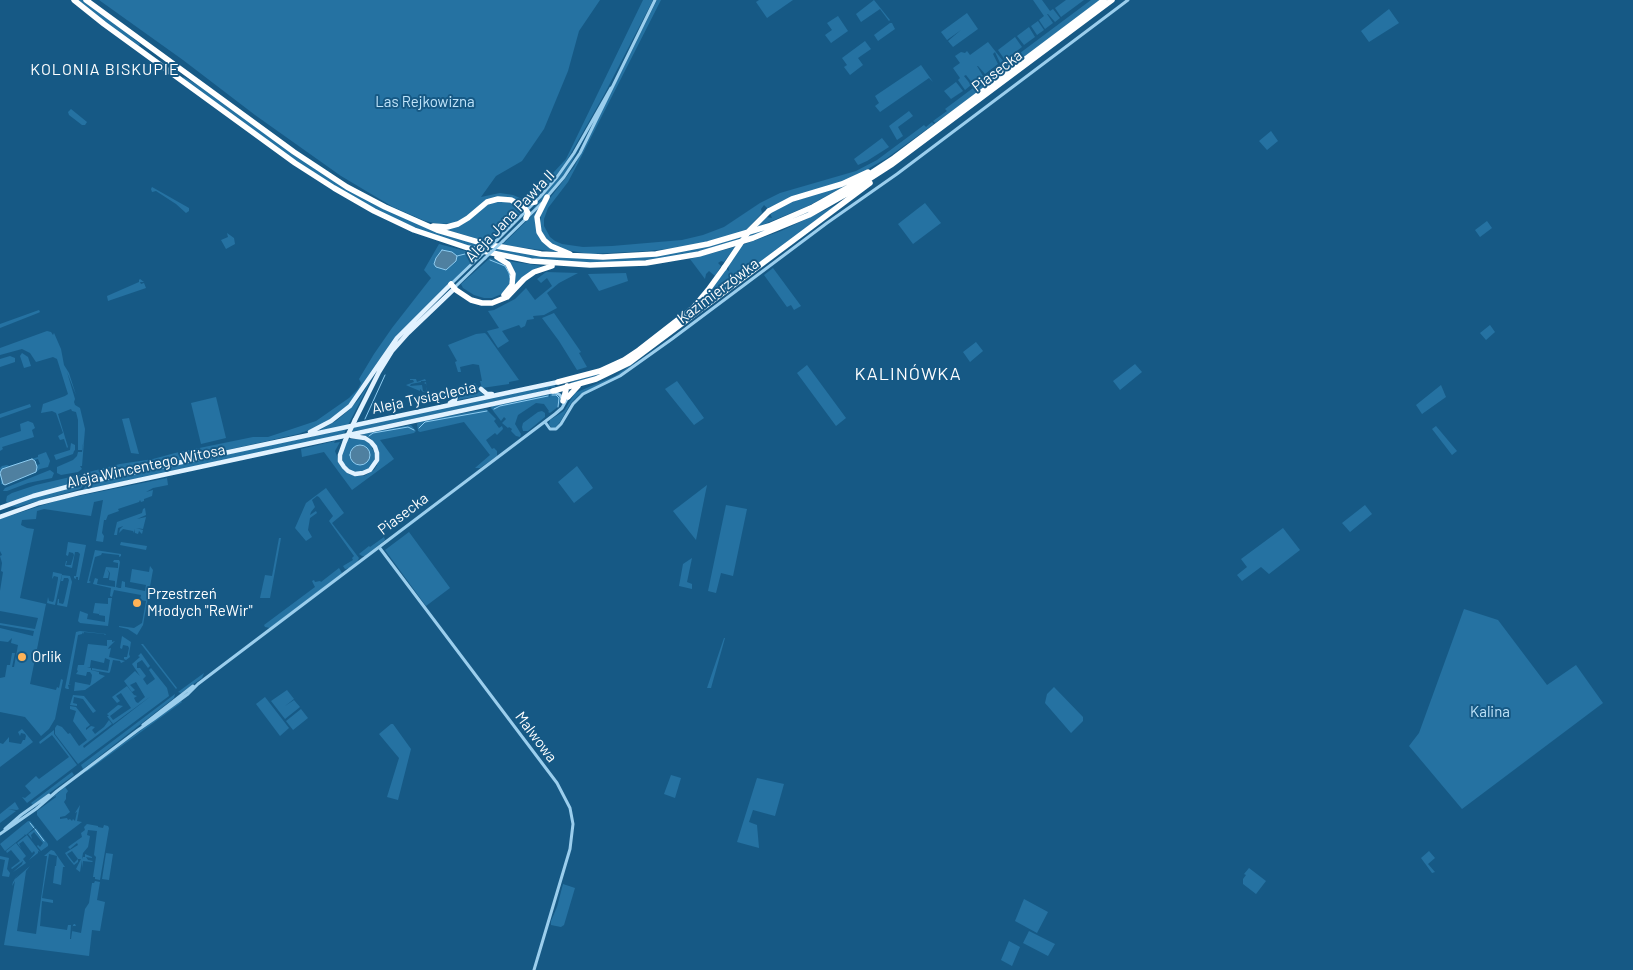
<!DOCTYPE html>
<html>
<head>
<meta charset="utf-8">
<style>
  body { margin:0 }
  canvas { display:block; background:#165985 }
</style>
</head>
<body>
<canvas width="1633" height="970"></canvas>
<script>
const c = document.querySelector('canvas').getContext('2d');
c.lineJoin = 'round';
function fillPath(path, color) { c.fillStyle = color; c.fill(path, 'evenodd'); }
const poly = rows => new Path2D(rows.map(r => 'M' + r).join(''));
function trace(path, color, width, dash) { c.strokeStyle = color; c.lineWidth = width; c.lineCap = dash ? 'butt' : 'round'; c.setLineDash(dash || []); c.stroke(path); }
function drawText(font, color, halo, rows, align = 'center') {
  c.font = font + ' Barlow,sans-serif'; c.lineWidth = 4; c.setLineDash([]); c.textBaseline = 'middle'; c.strokeStyle = halo; c.fillStyle = color; for (const [text, x, y, turn = 0] of rows) {
    c.save(); c.translate(x, y); c.rotate((+turn || 0) * Math.PI / 180); c.textAlign = isNaN(turn) ? turn : align; if (halo) c.strokeText(text, 0, 0); c.fillText(text, 0, 0); c.restore();
  }
}
fillPath(poly([
  [76,0,84,0,131,36,131,37,140,44,139,46,130,39,129,40],
  [99,0,600,0,579,31,568,71,544,129,522,161,496,176,481,197,500,193,513,195,522,199,529,199,566,159,643,0,653,0,604,95,567,160,551,183,531,201,520,202,507,197,496,197,460,220,453,223,439,224,425,221,393,207,341,176,255,115,183,60],
  [657,0,661,0,577,165,568,182,548,208,544,219,544,226,550,237,555,241,562,244,583,247,612,246,682,240,703,235,724,227,760,203,780,193,856,171,877,160,924,125,926,127,932,122,934,124,887,158,859,174,844,181,787,199,768,209,764,205,761,209,762,213,745,231,716,240,676,248,647,251,590,254,559,249,548,241,542,233,540,225,541,213,547,202,574,167],
  [759,0,793,0,767,18,756,2],
  [874,0,890,20,889,21,880,9,861,22,856,14],
  [1033,0,1042,0,1050,11,1053,9,1060,18,1055,22,1048,14,1047,14,1053,23,1045,29,1039,20,1044,16],
  [1066,0,1084,0,1061,17,1055,8],
  [1091,0,1100,0,962,104,935,123,933,121,947,111,945,109],
  [1389,9,1399,23,1369,42,1361,31],
  [967,13,978,29,953,47,948,41,961,30,947,40,941,32],
  [838,16,848,31,831,43,825,35,832,30,827,23],
  [1038,21,1044,30,1037,35,1031,26],
  [890,23,892,23,895,29,878,41,874,35],
  [1029,27,1035,37,1024,45,1017,36],
  [1015,37,1022,47,1005,60,998,50],
  [865,41,871,49,858,58,863,65,850,75,844,67,847,65,842,58],
  [988,42,1003,61,1000,63,995,52,993,54,998,64,985,74,978,66,977,66,983,76,973,84,966,75,964,76,971,85,965,90,958,80,960,78,953,68,960,63,955,56,961,52,965,53,967,51,970,55],
  [921,65,933,82,929,78,880,112,875,106,879,103,875,96],
  [184,77,196,84,340,184,470,242,596,259,720,243,753,233,806,212,967,107,807,214,754,235,709,249,662,259,605,263,535,260,469,246,425,232,389,216,337,188,274,146,192,86,183,78],
  [956,82,963,91,951,99,944,91],
  [600,107,569,167,551,192,532,210,567,166],
  [71,109,87,122,85,125,82,125,69,115,68,112],
  [909,111,913,116,898,127,903,136,897,140,889,126],
  [1271,131,1278,141,1267,150,1259,141],
  [882,138,889,147,867,161,858,165,854,159],
  [852,182,808,206,755,228,766,217,772,218,770,213,789,203],
  [152,187,189,208,189,211,186,213,176,204,156,191,152,192,151,189],
  [496,201,514,203,524,210,496,238,495,237,489,242,444,229,454,227,483,207],
  [842,202,674,328,609,372,572,385,571,382,608,371,679,322,726,269,729,271,728,265,742,245,781,231],
  [925,203,941,223,913,244,898,224],
  [539,209,535,224,550,248,558,252,502,245],
  [1487,221,1492,228,1480,237,1475,230],
  [227,233,234,238,235,244,226,249,221,240,228,237],
  [439,244,477,254,475,256,476,258,396,337,359,392,344,410,318,427,298,434,143,469,94,478,88,476,89,472,120,464,153,459,175,453,253,437,268,437,316,421,349,398,358,389,361,383,359,379,374,354,392,328,431,278,424,270],
  [735,247,724,262,721,261,718,263,721,266,715,276,709,271,706,274,705,279,690,259],
  [490,258,500,261,510,271,511,281,504,293,492,298,484,298,474,295,463,288,461,284],
  [508,261,542,266,531,271,514,286,514,270],
  [773,268,801,306,794,310,791,305,787,307,764,275],
  [546,272,578,273,559,283,547,293,557,308,544,315,533,316,534,319,527,320,525,326,521,328,519,325,502,331,509,341,498,348,487,331,499,328,488,311,494,310,515,299,526,288,535,300,552,286,547,278,541,283,537,279],
  [626,273,628,281,599,291,588,274],
  [140,279,144,282,140,282,141,284,144,283,146,288,108,301,107,296,139,282,139,280],
  [39,310,40,312,38,313,0,328,0,324],
  [554,313,581,352,579,353,587,367,577,370,559,341,542,318],
  [1490,325,1495,332,1486,340,1480,333],
  [47,331,51,332,53,335,54,333,61,349,64,365,69,373,76,395,67,372,75,399,74,402,75,405,80,408,85,429,82,466,80,466,82,469,78,472,61,475,57,473,57,467,73,460,77,456,78,452,82,452,84,438,82,450,78,450,78,420,76,412,72,411,71,409,58,414,68,447,67,448,64,439,60,440,58,436,63,433,56,413,52,411,41,413,43,404,65,396,68,394,57,359,53,357,36,362,30,353,22,349,0,355,0,348],
  [485,333,487,335,519,380,509,382,509,384,482,388,480,381,482,381,479,365,473,364,460,367,461,372,458,372,455,362,457,361,448,345,476,334],
  [976,342,983,351,970,362,963,352],
  [22,353,28,357,31,366,24,368,20,356],
  [10,356,15,358,15,362,0,367,0,359],
  [640,359,619,375,579,395,571,403,560,422,555,428,551,427,549,424,550,420,564,411,575,393,615,376],
  [1135,364,1142,372,1120,390,1113,381],
  [807,365,846,418,836,426,797,373],
  [374,375,348,425,318,431,336,421,349,410,359,399],
  [410,379,416,379,417,382,425,379,426,381,421,381,421,382,411,384,410,386,422,385,423,391,425,392,427,389,426,384,424,383,426,382,427,391,423,392,420,389,420,391,408,386,406,385,414,382,413,380,410,380],
  [677,381,704,418,694,425,665,389],
  [475,383,479,389,458,394,460,386,462,385,465,386],
  [555,384,555,387,548,388,548,390,351,432,354,427],
  [1441,385,1446,397,1422,414,1416,405],
  [480,392,484,395,457,400,462,395],
  [550,393,555,393,560,397,561,401,559,406,550,413,548,412,549,411,544,404,536,403,518,415,515,424,521,434,520,437,516,436,511,431,512,429,509,427,508,428,502,423,506,419,504,417,501,421,491,408,492,406,549,394,550,398],
  [216,397,226,438,201,444,191,403],
  [30,404,31,407,0,418,0,414],
  [486,409,496,419,494,421,499,428,502,426,503,429,497,435,495,433,486,440,492,449,494,448,497,451,497,456,480,468,475,468,490,455,464,422,420,432,418,431,417,424,420,421],
  [542,411,545,413,545,417,528,431,523,431,522,427,523,423,538,412],
  [129,418,139,454,131,453,122,419],
  [28,421,33,423,35,428,32,430,34,437,2,447,3,449,0,451,0,438,21,431,20,424],
  [411,425,416,431,414,433,380,440,394,459,352,490,324,452,302,457,301,449,335,441,334,443,340,442,335,451,341,467,349,474,355,476,364,476,374,470,377,465,379,456,375,443,370,438,362,434],
  [1436,426,1457,451,1452,455,1432,429],
  [346,429,344,434,318,440,83,490,87,484],
  [348,439,364,439,370,444,375,454,374,461,370,468,363,472,356,472,349,469,343,463,342,452],
  [71,443,75,445,75,450,74,451,73,454,56,460,54,455,70,450],
  [46,452,50,461,48,467,40,469,36,472,37,465,40,464,38,459,2,469,3,484,5,485,1,484,0,468,2,466,7,465,9,466,35,458,38,457,38,455],
  [577,466,593,488,574,503,558,482],
  [50,470,54,473,52,478,28,483,7,491,3,491,5,488],
  [79,475,84,477,84,481,41,492,7,503,6,501,7,496,12,493,36,485],
  [167,478,168,485,153,488,146,492,153,490,152,496,144,499,144,501,141,502,140,500,139,502,118,509,119,511,108,515,106,520,104,520,102,533,104,536,103,542,96,541,103,500,94,502,91,516,44,509,37,511,36,519,22,520,21,525,27,528,34,529,20,598,46,604,30,684,56,690,57,687,59,688,61,679,63,680,55,719,49,729,41,736,25,717,0,712,0,678,5,677,7,665,10,665,12,653,15,653,12,667,14,667,18,645,11,643,12,638,8,642,0,641,0,628,33,636,34,631,0,625,0,623,35,629,38,618,0,611,0,591,3,572,1,571,2,563,0,556,2,555,0,551,0,519,59,500],
  [85,484,80,489,17,507,10,506,26,499],
  [707,485,696,540,673,511],
  [326,488,344,513,332,523,359,558,357,562,350,568,345,569,343,566,353,560,352,558,354,556,329,521,333,516,319,497,317,496,312,500,315,507,311,512,310,515,316,511,317,513,310,518,308,530,312,537,306,541,295,528,306,503],
  [726,505,747,509,733,576,721,573,716,593,708,591],
  [1365,505,1372,514,1350,532,1342,523],
  [145,508,146,515,137,519,146,517,143,529,136,528,143,530,142,534,139,531,138,534,135,533,135,529,134,533,133,531,123,529,119,533,120,529,123,526,118,528,117,535,114,535,117,522,142,513,143,509],
  [1283,528,1300,550,1269,574,1261,567,1242,581,1237,575,1247,567,1241,559],
  [409,532,450,588,426,606,385,550],
  [384,537,385,540,365,556,362,556,359,554,369,546,370,547],
  [279,538,281,538,270,598,260,598,265,575,272,576],
  [68,542,86,545,79,580,78,580,78,577,76,577,76,579,74,578,74,576,76,576,80,554,78,552,75,552,72,568,65,566,66,561,67,561,66,565,71,565,74,555,73,553,69,552,68,556,66,555],
  [121,542,147,546,146,550,120,545],
  [95,550,121,554,121,556,119,557,119,555,102,553,101,555,95,557,89,581,91,582,89,583,87,583],
  [692,558,687,582,692,584,692,589,679,586,683,564],
  [114,560,119,560,120,562,116,587,119,588,121,588,122,581,125,582,125,587,145,591,146,585,130,582,132,569,149,572,150,566,153,570,143,625,137,635,128,629,119,627,119,626,134,628,142,623,146,601,140,600,141,595,114,590,112,597,110,596,111,588,93,584,95,578,98,579,97,584,115,587,115,581,109,580,110,573,107,569,109,573,108,578,103,578,106,567,118,568,118,563,113,562],
  [339,568,342,573,340,575,270,628,265,627,264,625,315,587,312,581,314,580,315,582,320,581,321,582],
  [53,572,62,574,55,605,47,603,48,597,49,601,53,602,54,600,58,579,58,577,54,576,52,579],
  [62,575,70,576,72,582,67,607,57,605,58,599,59,599,59,603,63,604,64,602,69,580,68,578,64,578,63,581,61,581],
  [108,598,112,598,108,626,80,623,78,621,80,611,88,614,87,619,105,622,105,616,99,615,100,608,99,614,93,613,95,603,108,604],
  [1464,609,1498,620,1547,685,1576,665,1603,703,1462,809,1409,746,1419,733],
  [80,631,106,634,105,635,104,634,84,632,84,634,83,632,82,634,78,635,69,684,71,684,68,685,69,689,67,689,65,688,76,632],
  [122,636,131,642,129,654,130,657,126,660,124,659,124,657,127,657,129,648,128,646,123,645,122,649,120,648],
  [724,638,725,638,711,688,707,688],
  [107,640,112,640,112,642,115,641,109,647,108,649,111,648,109,657,125,661,121,663,120,661,113,660,110,672,109,673,92,670,92,668,108,671,110,660,105,658,104,663,91,660,90,667,87,667,91,668,91,670,99,672,99,674,105,676,85,690,74,691,75,682,90,685,91,682,92,675,90,672,87,672,86,676,76,674,78,671,77,670,78,665,84,665,88,644,107,646],
  [141,644,143,644,177,688,176,689],
  [141,653,150,666,148,668,142,660,137,663,137,668,140,668,146,676,143,679,147,685,155,679,149,670,151,668,167,688,169,696,78,764,55,734,55,728,57,725,62,727,68,734,70,733,79,746,87,740,73,721,76,711,70,709,70,706,76,707,90,725,86,728,86,730,91,726,95,727,92,730,95,734,104,727,109,720,112,724,83,746,84,748,151,696,113,724,107,716,109,716,107,714,118,705,123,706,110,716,113,720,131,708,121,693,116,696,120,701,117,703,112,697,127,686,134,695,137,696,134,698,136,702,138,703,145,697,136,682,130,685,135,690,132,692,124,681,135,671,140,676,132,664,140,657,138,656],
  [204,673,202,678,181,693,178,692],
  [1054,687,1083,717,1083,721,1071,733,1045,703,1047,694],
  [287,690,294,699,285,706,294,700,300,707,285,719,271,701],
  [175,694,174,698,83,769,81,765],
  [73,695,84,696,96,711,93,713,83,699,74,697,73,703,77,704,77,706,70,705],
  [265,697,289,728,280,736,256,704],
  [181,701,182,702,86,772,87,770],
  [301,709,308,718,293,730,286,721],
  [391,724,393,724,411,749,398,800,387,797,399,758,379,734],
  [22,729,33,742,0,767,0,743,3,744,9,737,9,742,21,744,23,740,25,740,26,736,25,734,21,733,20,736,18,732],
  [54,730,54,734,77,765,27,803,22,797,25,798,31,793,25,786,36,776,39,779,69,757,52,735,40,744,39,742],
  [72,772,74,775,33,805,31,803],
  [671,775,681,778,675,798,664,794],
  [757,778,784,784,775,816,753,810,749,822,757,825,759,848,737,842],
  [65,787,68,791,66,794,66,799,64,802,70,812,65,816,60,817,60,819,67,818,68,820,70,819,72,821,73,819,75,821,77,812,75,813,80,805,77,821,82,822,57,841,37,815,37,811,56,797,56,796,52,798],
  [15,802,19,809,17,810,8,809,16,811,0,823,0,814],
  [28,821,30,821,35,827,26,835,24,834,25,835,5,851,0,844],
  [87,824,98,826,98,827,103,828,104,825,108,826,109,828,100,880,95,879,95,877,93,877,96,857,94,855,97,831,88,830,87,835,90,836,88,847,83,853,82,859,83,857,85,857,85,854,92,857,92,858,86,857,88,860,93,861,92,862,83,861,82,868,82,860,80,872,76,869,81,859,78,859,78,862,74,865,69,859,70,858,74,863,78,859,72,851,67,854,70,858,69,859,65,853,78,845,77,843,70,849,68,847,82,837,81,833,85,830,84,827],
  [36,828,48,844,48,846,41,851,37,846,38,845,40,847,43,843,34,832,31,835,32,839,28,834],
  [27,835,40,852,38,851,38,853,29,860,35,853,34,851,32,853,23,841,19,844,21,848,17,843],
  [16,843,26,856,23,859,26,863,13,872,22,864,23,861,12,869,11,868,20,861,11,850,7,853,6,851],
  [51,850,54,851,65,867,63,867,62,876,60,876,62,876,61,885,53,883,55,866,59,866,56,866,57,856,49,854,42,898,53,900,53,903,42,901,40,926,67,930,68,925,71,925,70,939,71,939,73,925,74,924,75,924,76,926,73,926,72,931,81,933,85,909,89,903,92,883,94,883,95,881,100,882,97,900,105,902,100,931,92,930,89,956,4,945,15,881,12,886,13,882,19,873,14,880,30,866,26,871,17,931,36,934,47,856,44,856],
  [1429,851,1435,858,1428,864,1435,872,1432,873,1421,858],
  [106,853,113,854,109,880,102,879],
  [0,856,9,858,7,869,10,873,9,877,2,876,5,860,0,859],
  [1249,868,1266,881,1256,894,1243,884,1243,879,1246,875,1244,874],
  [563,884,575,888,564,925,561,927,551,925,551,921,557,907],
  [1024,899,1048,912,1037,933,1015,921],
  [1029,931,1055,944,1048,956,1023,943],
  [1009,941,1020,947,1012,966,1001,960]
]), '#2572a2');
const water = poly([
  [442,250,452,252,457,256,456,261,446,270,436,267,434,264,436,258,442,250],
  '350 455a10 10 0 1 1 20 0a10 10 0 1 1-20 0Z',
  [32,459,35,461,37,467,36,472,5,485,3,484,0,473,2,469,32,459]
]);
fillPath(water, '#4f80a0');
trace(water, '#8dcbf0', 1);
trace(poly([
  [457,256,469,253],
  [490,260,505,266,509,273,510,278],
  [552,395,556,395,559,398,558,407],
  [494,409,500,406,548,396],
  [365,419,385,375],
  [419,428,425,422,487,411],
  [369,436,373,433,408,427,414,430],
  [30,823,34,828],
  [35,829,44,841]
]), '#8dcbf0', 1);
trace(poly([
  [546,198,564,177,580,153,655,0],
  [497,240,540,197,557,177,574,153,611,88],
  [503,241,542,203],
  [451,284,479,257],
  [454,288,485,258],
  [553,391,560,395,563,400],
  [545,422,550,429,556,429,561,424,573,404,583,394,620,376,672,339,827,223,897,174,1128,0],
  [379,547,557,783,570,808,573,824,570,849,534,970],
  [143,725,193,686],
  [5,829,21,815,49,795],
  [0,834,36,809,57,791,138,730,154,719,188,694,198,684,223,665,555,414,562,408,568,397]
]), '#9bceed', 3);
trace(poly([
  [481,389,487,394,492,394],
  [450,403,455,400,456,395],
  [355,420,379,372,392,351,408,333,454,289],
  [310,432,331,421,350,406,397,338,451,284],
  [345,441,340,455,340,461,344,467,348,471,355,474,363,473,370,470,377,460,377,453,375,447,371,442,365,438,351,436],
  [85,476,93,480],
  [0,508,33,496,74,485,558,382],
  [0,517,39,503,79,493,553,391]
]), '#e1f2ff', 4.5);
trace(poly([
  [74,0,104,24,295,163,334,188,374,211,414,230,468,248,531,261,590,265,646,263,699,254,753,238,809,215,846,194,891,165,1112,0],
  [86,0,294,152,347,187,385,207,437,230,485,244,541,254,603,257,656,254,708,244,769,226,813,207,856,183,894,158,1104,0],
  [547,197,537,217,539,232,544,240,551,246,570,254],
  [521,204,535,202],
  [769,211,792,199,842,184,868,172],
  [433,226,447,227,458,224,468,218,487,202,498,199,511,200,524,207,528,213,526,218],
  [497,257,508,264,513,274,512,285,504,295],
  [451,284,456,290,471,300,482,303,492,303,507,297,524,279,534,272,552,266],
  [558,382,600,371,624,360,639,350,693,308,708,290,724,268],
  [553,391,596,379,629,363,870,183],
  [568,397,578,386],
  [563,401,567,386]
]), '#fff', 5.5);
trace(poly([
  [479,257,497,240],
  [485,258,503,241]
]), '#9bceed', 3);
trace(poly([
  [345,441,355,420]
]), '#e1f2ff', 4.5);
trace(poly([
  [724,268,749,231,769,211]
]), '#fff', 5.5);
for (const [x, y, r, color] of [
  [137,603,5,"#ffb357"],
  [22,657,5,"#ffb357"]
]) { const dot = new Path2D(); dot.arc(x, y, r, 0, 2 * Math.PI); c.fillStyle = color; c.fill(dot); trace(dot, '#165985', 2); }
drawText('15px', '#fff', '#165985', [
  ["Piasecka",997,71,-37],
  ["Aleja Jana Pawła II",510,216,-46],
  ["Kazimierzówka",718,291,-37],
  ["Aleja Tysiąclecia",424,398,-12],
  ["Aleja Wincentego Witosa",146,466,-12],
  ["Piasecka",403,514,-37],
  ["Malwowa",536,737,53]
]);
drawText('15px', '#c0e4fa', '#165985', [
  ["Las Rejkowizna",425,102],
  ["Kalina",1490,712]
]);
drawText('15px', '#fff', '#165985', [
  ["Przestrzeń",147,594],
  ["Młodych \"ReWir\"",147,611],
  ["Orlik",32,657]
], 'left');
c.letterSpacing = '1px';
drawText('16px', '#fff', '#165985', [
  ["KOLONIA BISKUPIE",105,70]
]);
c.letterSpacing = '0px';
c.letterSpacing = '1px';
drawText('18px', '#fff', '#165985', [
  ["KALINÓWKA",908,374]
]);
c.letterSpacing = '0px';
</script>
</body>
</html>
